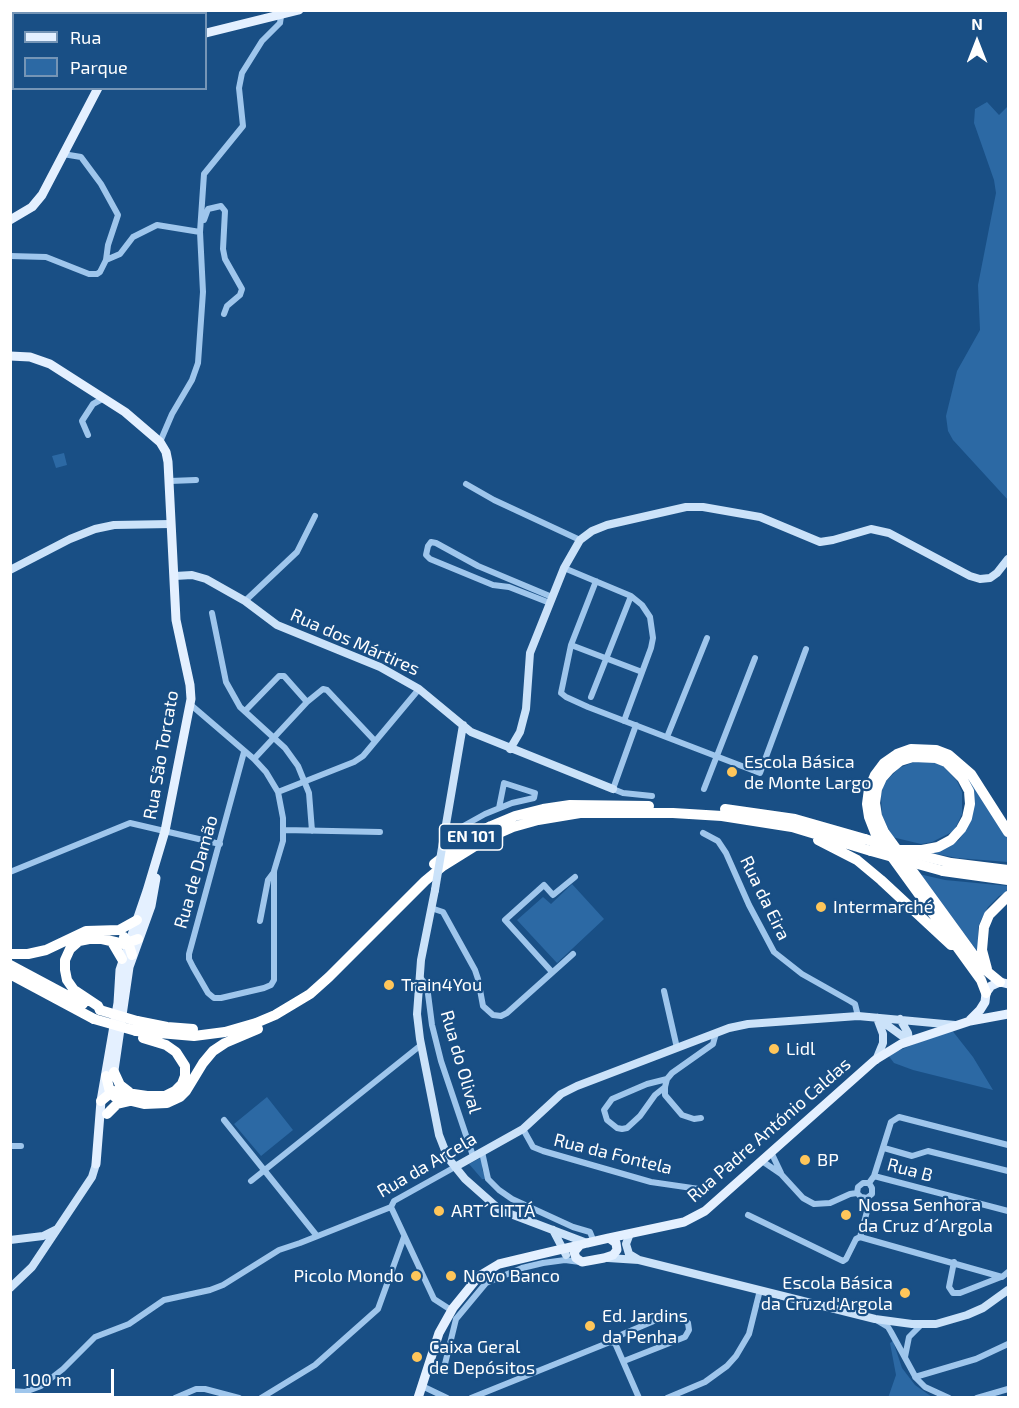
<!DOCTYPE html>
<html>
<head>
<meta charset="utf-8">
<style>
  body { margin:0 }
  #map { position:relative; width:1019px; height:1408px; overflow:hidden; background:#194f85; font-family:"Exo 2",sans-serif }
  canvas { display:block }
  .frame { position:absolute; inset:0; border:12px solid #fff; pointer-events:none }
  .legend { position:absolute; left:12px; top:12px; width:195px; height:78px; box-sizing:border-box; background:#194f85; border:2px solid #7595b6; margin:0; padding:8px 10px; list-style:none; font-size:18px; color:#fff }
  .legend li { display:flex; align-items:center; gap:12px; height:30px }
  .legend b { width:30px; border:2px solid #7595b6 }
  .north { position:absolute; left:947px; top:12px; width:60px; height:60px; -webkit-text-stroke:4px #194f85; paint-order:stroke; rotate:0deg; font-size:16px; font-weight:700; line-height:24px; text-align:center; color:#fff }
  .north::after { content:''; display:block; margin:auto; width:21px; height:27px; background:#fff; clip-path:polygon(50% 0,100% 100%,50% 72%,0 100%) }
  .scale { position:absolute; left:12px; top:1369px; width:102px; height:27px; box-sizing:border-box; border:3px solid #fff; border-top:0; padding-left:8px; font-size:18px; line-height:21px; white-space:nowrap; color:#fff; -webkit-text-stroke:4px #194f85; paint-order:stroke }
</style>
</head>
<body>
<div id="map">
<canvas width="1019" height="1408"></canvas>
<div class="frame"></div>
<ul class="legend">
<li><b style="height:8px;background:#e4f0ff"></b>Rua</li>
<li><b style="height:16px;background:#2c69a4"></b>Parque</li>
</ul>
<div class="north">N</div>
<div class="scale">100 m</div>
</div>
<script>
const c = document.querySelector('canvas').getContext('2d');
c.lineJoin = 'round';
function fillPath(path, color) { c.fillStyle = color; c.fill(path, 'evenodd'); }
const poly = rows => new Path2D(rows.map(r => 'M' + r).join(''));
function trace(path, color, width, dash) { c.strokeStyle = color; c.lineWidth = width; c.lineCap = dash ? 'butt' : 'round'; c.setLineDash(dash || []); c.stroke(path); }
function drawText(font, color, halo, rows, align = 'center') {
  c.font = font + ' "Exo 2",sans-serif'; c.lineWidth = 4.5; c.setLineDash([]); c.textBaseline = 'middle'; c.strokeStyle = halo; c.fillStyle = color; for (const [text, x, y, turn = 0] of rows) {
    c.save(); c.translate(x, y); c.rotate((+turn || 0) * Math.PI / 180); c.textAlign = isNaN(turn) ? turn : align; if (halo) c.strokeText(text, 0, 0); c.fillText(text, 0, 0); c.restore();
  }
}
fillPath(poly([
  [987,102,999,115,1008,106,1008,433,1007,440,1008,500,953,440,948,431,946,416,957,371,980,330,978,285,996,193,994,180,974,123,975,109],
  [64,453,67,465,56,468,52,456],
  [914,762,933,762,943,766,957,781,962,792,962,814,954,831,932,842,921,844,892,837,882,815,881,795,884,783,899,768],
  [961,768,1008,835,1008,862,957,858,927,852,950,845,959,840,971,820],
  [919,874,945,880,1008,886,1008,891,999,896,988,907,981,920,978,928,978,952],
  [572,884,604,919,557,963,517,920,543,897,551,904],
  [951,1029,973,1057,993,1090,913,1070,894,1063,888,1055],
  [267,1097,293,1130,261,1156,234,1124],
  [482,1157,482,1169,486,1179,482,1179,469,1164],
  [893,1341,902,1368,915,1385,932,1397,888,1398,896,1375,890,1343]
]), '#2c69a4');
trace(poly([
  [204,220,208,209,221,206,225,211,223,249,225,259,242,289,240,295,227,306,224,314],
  [10,256,46,257,89,274,97,274,100,272,106,260,108,245,118,215,101,184,81,157,63,154],
  [106,260,120,254,133,237,157,225,200,232],
  [88,435,82,421,93,404,104,398],
  [160,442,172,414,192,380,198,363,203,292,200,232,204,174,243,126,239,88,242,73,262,41,280,23,281,16],
  [170,481,196,480],
  [466,484,494,500,580,540],
  [564,568,631,596,642,605,650,617,653,638,651,648,624,721],
  [596,581,571,645,561,693,566,697,588,707,760,773,806,649],
  [245,601,297,552,315,516],
  [550,603,509,587,493,585,430,559,426,555,428,546,431,542,436,543,478,566,552,597],
  [212,613,226,682,240,707,285,748,298,766,309,793,312,831],
  [571,645,642,672],
  [591,697,631,596],
  [191,705,254,759,266,772,278,792,283,818,283,841,274,871,274,980,271,985,264,988,221,998,214,998,208,993,193,967,189,959,189,954,244,752],
  [245,711,279,676,284,676,307,702],
  [636,725,613,789,623,793,652,796],
  [667,737,707,638],
  [254,759,307,702,323,689,327,690,375,741],
  [704,789,755,658],
  [278,792,354,762,363,756,419,689],
  [284,830,380,832],
  [445,831,458,829,485,814,512,803,534,798,535,793,504,783,499,808],
  [703,833,718,841,726,853,749,905,774,952,802,974,850,1001,855,1004,858,1016],
  [10,872,130,823,220,844],
  [431,908,443,912,475,970,478,979,483,1006,493,1015,501,1016,507,1013,573,954],
  [260,921,268,880,274,872],
  [552,972,505,920,544,885,553,895,575,877],
  [420,977,427,986,432,1025,441,1061,473,1156],
  [664,991,677,1048],
  [665,1087,655,1095,640,1116,627,1128,622,1129,617,1128,607,1120,604,1110,612,1099,647,1084,667,1079],
  [701,1118,694,1119,682,1115,665,1095,665,1087,667,1079,672,1073,713,1044,716,1033],
  [224,1120,317,1236],
  [523,1129,533,1147,543,1151,651,1182,706,1190],
  [10,1146,21,1146],
  [884,1148,912,1156,928,1151,1008,1171],
  [482,1152,488,1179,499,1190,512,1199,573,1227,590,1232,594,1242],
  [771,1152,781,1173],
  [762,1161,781,1174,803,1198,814,1204,830,1203,850,1194,857,1193],
  [874,1176,1008,1211],
  [251,1181,421,1045],
  [869,1183,872,1188,872,1194,867,1198,861,1197,857,1193,858,1187,863,1183,869,1183,874,1176,891,1122,899,1117,1008,1145],
  [391,1207,434,1299,451,1310],
  [748,1215,843,1261,846,1259,856,1239,860,1237,869,1204,867,1198],
  [860,1237,1002,1277,1008,1272],
  [954,1262,949,1287,953,1293,960,1293,1001,1277],
  [878,1321,888,1327,891,1332,916,1378,925,1387,949,1398],
  [610,1342,616,1337,668,1315,677,1315,688,1323,689,1330,685,1337,624,1361],
  [905,1357,909,1337,921,1325],
  [427,1371,444,1368,456,1319,486,1283,522,1268,543,1263,565,1260,580,1262],
  [915,1377,976,1359,1008,1344],
  [422,1386,447,1398],
  [10,1391,25,1392,41,1386,63,1369,95,1337,129,1324,164,1300,210,1290,223,1285,279,1250,300,1243,391,1207,394,1201,455,1167],
  [175,1398,196,1389,205,1389,239,1398],
  [261,1398,315,1365,378,1309,404,1237],
  [471,1398,610,1342,615,1343,639,1398],
  [667,1398,705,1382,727,1366,736,1356,749,1334,760,1290],
  [977,1398,1008,1389]
]), '#9fc6ec', 6);
trace(poly([
  [10,570,70,539,95,529,114,525,171,524],
  [175,576,192,575,206,579,245,601,277,625,380,667,419,689,471,732,613,789],
  [510,749,520,732,526,709,530,653,564,568,580,540,592,531,607,525,686,507,703,507,760,517,820,542,833,540,871,529,889,533,970,576,980,579,990,578,997,573,1008,559],
  [443,842,463,725],
  [435,890,421,960,417,1014,420,1039,439,1135,448,1158,465,1179,500,1210,587,1243],
  [900,1019,908,1033,909,1041],
  [880,1020,909,1041],
  [876,1060,883,1043,883,1034,877,1018],
  [455,1167,523,1129,561,1094,577,1086,729,1028,748,1024,858,1016,955,1025],
  [553,1230,566,1255],
  [629,1236,626,1244,629,1254,639,1260],
  [10,1240,43,1236,57,1229],
  [608,1258,639,1260,875,1319,912,1324,936,1324,967,1315,983,1308,1008,1290],
  [10,1288,32,1267,92,1177,96,1164]
]), '#cbe2f9', 8);
trace(poly([
  [206,33,299,10],
  [10,220,32,207,42,195,98,88],
  [10,356,30,357,50,364,125,412,160,442,166,452,168,462,176,620,190,685,191,699,165,831,147,891,120,970,118,1003,101,1101,96,1164],
  [970,1020,980,1010,985,1002,986,993,991,986,1000,982,1008,984],
  [113,1077,129,967,151,906,156,878],
  [609,1238,684,1222,705,1211,875,1060,901,1044,970,1021,1008,1014],
  [418,1398,439,1333,453,1308,479,1276,499,1264,541,1254,571,1247,580,1245,587,1243,609,1238,616,1243,617,1250,613,1255,604,1258,582,1262,576,1258,574,1252,580,1245]
]), '#e4f0ff', 9);
trace(poly([
  [725,809,795,819,865,839],
  [818,840,857,860,881,880,951,945],
  [899,850,922,850,938,847,951,840,961,829,967,818,970,804,969,791,962,778,946,762,936,758,913,757,900,761,890,769,882,778,877,789,875,803,877,816,884,832,983,968,1000,982],
  [911,853,951,863,1008,870],
  [434,864,465,840,491,826,515,816,543,809,570,805,649,806],
  [943,871,1008,880],
  [124,937,128,942,132,955],
  [112,942,122,959],
  [10,954,28,954,46,950,86,931,119,930,137,920],
  [10,965,83,1004],
  [987,969,982,950,984,927,989,915,1008,896],
  [10,974,94,1019],
  [986,993,981,980,876,835,869,817,867,804,869,789,875,775,884,763,897,754,911,749,936,750,949,755,971,774,1008,832],
  [100,1010,98,1006,74,990,67,980,65,970,65,960,70,949,79,941,89,939,102,939,124,944,138,939],
  [137,1021,167,1027,193,1029],
  [136,1031,194,1036,225,1032,256,1023,275,1015,310,994,329,977,425,881,443,866,488,838,513,827,538,820,580,813,673,813,722,816,792,827,871,851],
  [114,1072,120,1085,129,1092],
  [106,1076,110,1092,115,1097,144,1104,167,1103,180,1097,186,1091,203,1063,213,1051,225,1043,258,1029],
  [101,1101,113,1091,147,1096,165,1096,175,1091,182,1084,185,1076,185,1066,176,1052,166,1045,143,1038],
  [107,1114,117,1104,130,1101]
]), '#fff', 10);
trace(poly([
  [435,890,443,842]
]), '#cbe2f9', 8);
trace(poly([
  [865,839,899,850],
  [871,851,943,871],
  [100,1010,137,1021],
  [94,1019,136,1031]
]), '#fff', 10);
for (const [x, y, r, color] of [
  [732,772,6,"#ffc65a"],
  [821,907,6,"#ffc65a"],
  [389,985,6,"#ffc65a"],
  [774,1049,6,"#ffc65a"],
  [805,1160,6,"#ffc65a"],
  [439,1211,6,"#ffc65a"],
  [846,1215,6,"#ffc65a"],
  [416,1276,6,"#ffc65a"],
  [451,1276,6,"#ffc65a"],
  [905,1293,6,"#ffc65a"],
  [590,1326,6,"#ffc65a"],
  [417,1357,6,"#ffc65a"]
]) { const dot = new Path2D(); dot.arc(x, y, r, 0, 2 * Math.PI); c.fillStyle = color; c.fill(dot); trace(dot, '#194f85', 2); }
for (const [x, y, w] of [
  [471,837,63]
]) { const box = new Path2D(); box.roundRect(x - w / 2, y - 13, w, 26, 4.5); c.fillStyle = '#194f85'; c.fill(box); trace(box, '#fff', 1.5); }
drawText('bold 16px', '#fff', null, [
  ["EN 101",471,837]
]);
drawText('18px', '#fff', '#194f85', [
  ["Rua dos Mártires",355,642,24],
  ["Rua São Torcato",161,755,-80],
  ["Rua de Damão",196,872,-74],
  ["Rua da Eira",765,898,64],
  ["Rua do Olival",461,1062,74],
  ["Rua Padre António Caldas",769,1130,-41],
  ["Rua da Fontela",613,1154,14],
  ["Rua da Arcela",427,1165,-30],
  ["Rua B",910,1170,15]
]);
drawText('18px', '#fff', '#194f85', [
  ["Escola Básica",744,762],
  ["de Monte Largo",744,783],
  ["Intermarché",833,907],
  ["Train4You",401,985],
  ["Lidl",786,1049],
  ["BP",817,1160],
  ["Nossa Senhora",858,1205],
  ["da Cruz d´Argola",858,1226],
  ["ART´CITTÁ",451,1211],
  ["Picolo Mondo",404,1276,"right"],
  ["Novo Banco",463,1276],
  ["Escola Básica",893,1283,"right"],
  ["da Cruz d'Argola",893,1304,"right"],
  ["Ed. Jardins",602,1316],
  ["da Penha",602,1337],
  ["Caixa Geral",429,1347],
  ["de Depósitos",429,1368]
], 'left');
</script>
</body>
</html>
